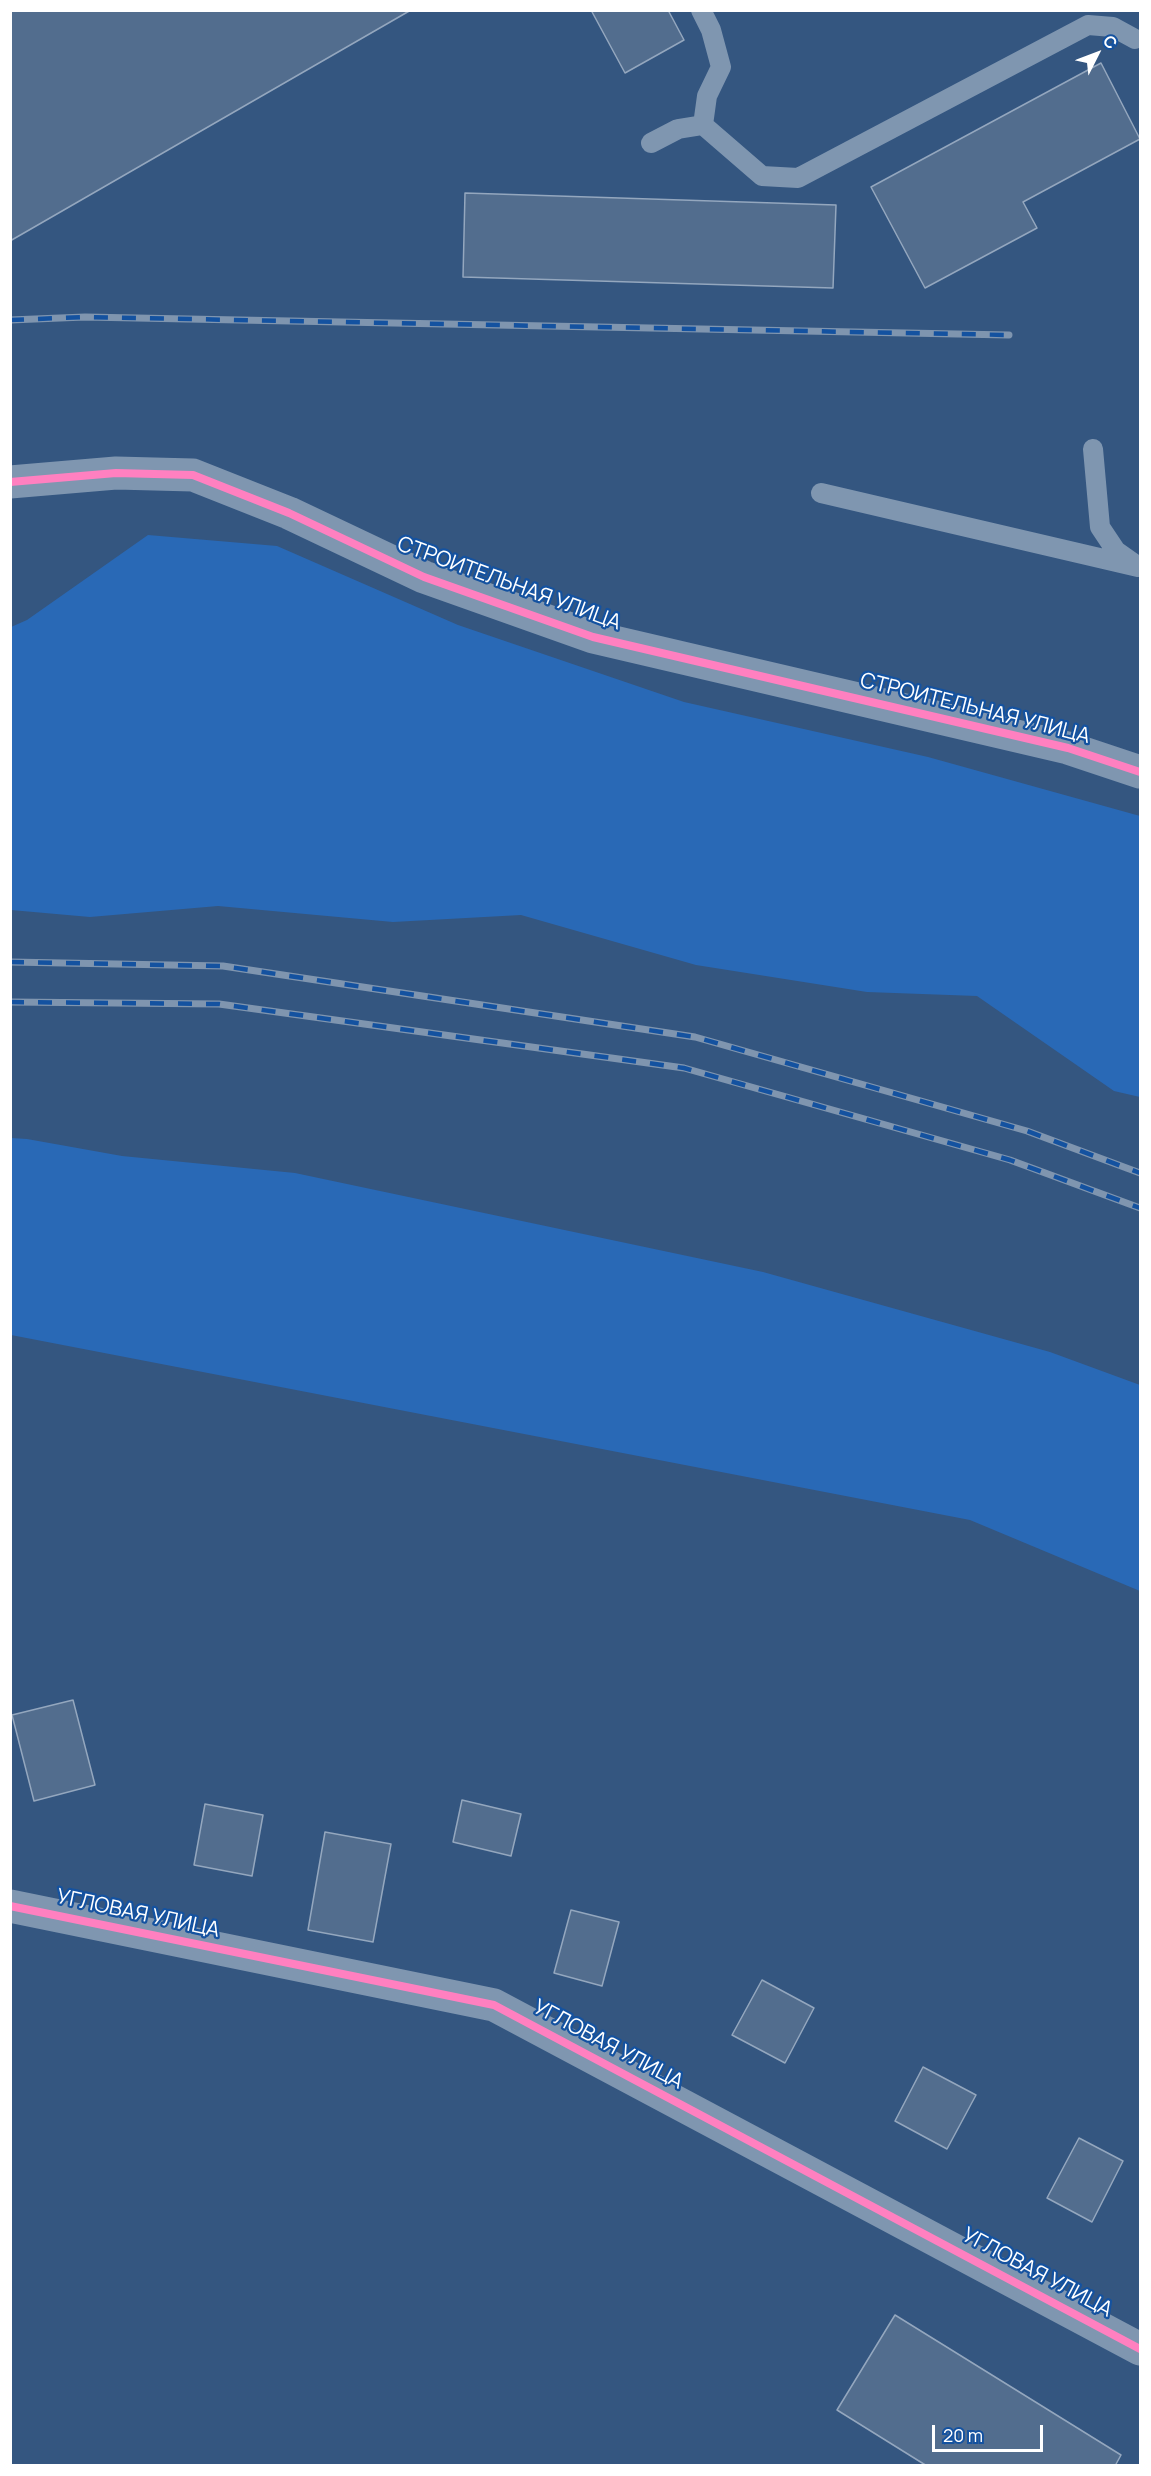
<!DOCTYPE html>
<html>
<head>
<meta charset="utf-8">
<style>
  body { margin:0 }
  #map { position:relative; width:1151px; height:2476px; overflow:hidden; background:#345680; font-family:Manrope,sans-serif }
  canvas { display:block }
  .frame { position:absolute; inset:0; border:12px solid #fff; pointer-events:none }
  .north { position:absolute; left:1067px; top:24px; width:60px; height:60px; -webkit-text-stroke:4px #1452a0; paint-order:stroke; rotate:48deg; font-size:16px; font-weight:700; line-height:24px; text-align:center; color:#fff }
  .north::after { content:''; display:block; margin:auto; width:21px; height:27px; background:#fff; clip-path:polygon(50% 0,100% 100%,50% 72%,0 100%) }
  .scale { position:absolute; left:932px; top:2425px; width:111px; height:27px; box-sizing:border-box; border:3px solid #fff; border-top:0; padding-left:8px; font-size:18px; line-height:21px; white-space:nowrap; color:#fff; -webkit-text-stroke:4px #1452a0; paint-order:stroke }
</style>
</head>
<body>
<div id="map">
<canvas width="1151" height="2476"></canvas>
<div class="frame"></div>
<div class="north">С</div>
<div class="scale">20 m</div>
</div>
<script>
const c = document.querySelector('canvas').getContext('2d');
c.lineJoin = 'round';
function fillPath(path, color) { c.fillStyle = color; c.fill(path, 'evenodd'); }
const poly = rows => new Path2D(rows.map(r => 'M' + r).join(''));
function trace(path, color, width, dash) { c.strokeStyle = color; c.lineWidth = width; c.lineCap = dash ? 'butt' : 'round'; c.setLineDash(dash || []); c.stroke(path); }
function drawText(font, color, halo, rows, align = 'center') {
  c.font = font + ' Manrope,sans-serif'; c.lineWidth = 4.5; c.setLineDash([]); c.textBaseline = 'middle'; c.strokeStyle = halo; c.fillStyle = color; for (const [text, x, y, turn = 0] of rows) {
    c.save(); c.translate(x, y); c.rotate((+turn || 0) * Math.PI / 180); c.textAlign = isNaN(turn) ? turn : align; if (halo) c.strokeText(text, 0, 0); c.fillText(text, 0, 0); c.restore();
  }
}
fillPath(poly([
  [148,535,277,546,458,625,684,702,928,757,1140,816,1140,1097,1114,1091,977,996,867,992,696,965,521,915,393,922,218,906,90,917,11,910,11,627,27,620],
  [11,1138,27,1139,122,1156,295,1173,763,1272,1050,1352,1140,1385,1140,1591,970,1520,11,1335]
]), '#2969b6');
const building = poly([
  [10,10,411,10,10,241,10,10],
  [591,10,668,10,684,40,625,73,591,10],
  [1101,63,1140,139,1023,202,1037,228,925,288,871,187,1101,63],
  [465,193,836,205,833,288,463,277,465,193],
  [73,1700,95,1785,34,1801,12,1715,73,1700],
  [462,1800,521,1814,511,1856,453,1842,462,1800],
  [205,1804,263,1815,252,1876,194,1865,205,1804],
  [325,1832,391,1844,373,1942,308,1930,325,1832],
  [571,1910,619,1922,602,1986,554,1973,571,1910],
  [762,1980,814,2008,785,2063,732,2035,762,1980],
  [923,2067,976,2095,947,2149,895,2121,923,2067],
  [1079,2138,1123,2161,1092,2222,1047,2198,1079,2138],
  [895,2315,1121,2455,1115,2466,927,2466,837,2410,895,2315]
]);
fillPath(building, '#526d8e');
trace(building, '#94a7be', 1.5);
trace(poly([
  [701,10,711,30,721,67,707,96,703,125],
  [651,143,678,129,703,125,762,176,798,178,1088,25,1113,27,1135,39],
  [1093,449,1100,527,1116,551,1133,563],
  [821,493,1138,567]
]), '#7f96b0', 20);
trace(poly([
  [10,482,116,473,193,475,289,513,424,577,593,637,1068,748,1140,772],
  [10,1906,494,2005,1140,2349]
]), '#7f96b0', 33);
const rail = poly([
  [10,320,85,317,1009,335],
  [10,962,223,966,695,1037,1027,1131,1140,1173],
  [10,1002,219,1004,684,1068,1010,1160,1140,1208]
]);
trace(rail, '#7f95af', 7);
trace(rail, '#1452a0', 4.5, [14]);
trace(poly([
  [10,482,116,473,193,475,289,513,424,577,593,637,1068,748,1140,772],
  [10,1906,494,2005,1140,2349]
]), '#ff80c0', 8);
drawText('21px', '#fff', '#1452a0', [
  ["СТРОИТЕЛЬНАЯ УЛИЦА",509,584,20],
  ["СТРОИТЕЛЬНАЯ УЛИЦА",975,709,14],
  ["УГЛОВАЯ УЛИЦА",138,1914,12],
  ["УГЛОВАЯ УЛИЦА",608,2045,28],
  ["УГЛОВАЯ УЛИЦА",1037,2273,28]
]);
</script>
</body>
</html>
